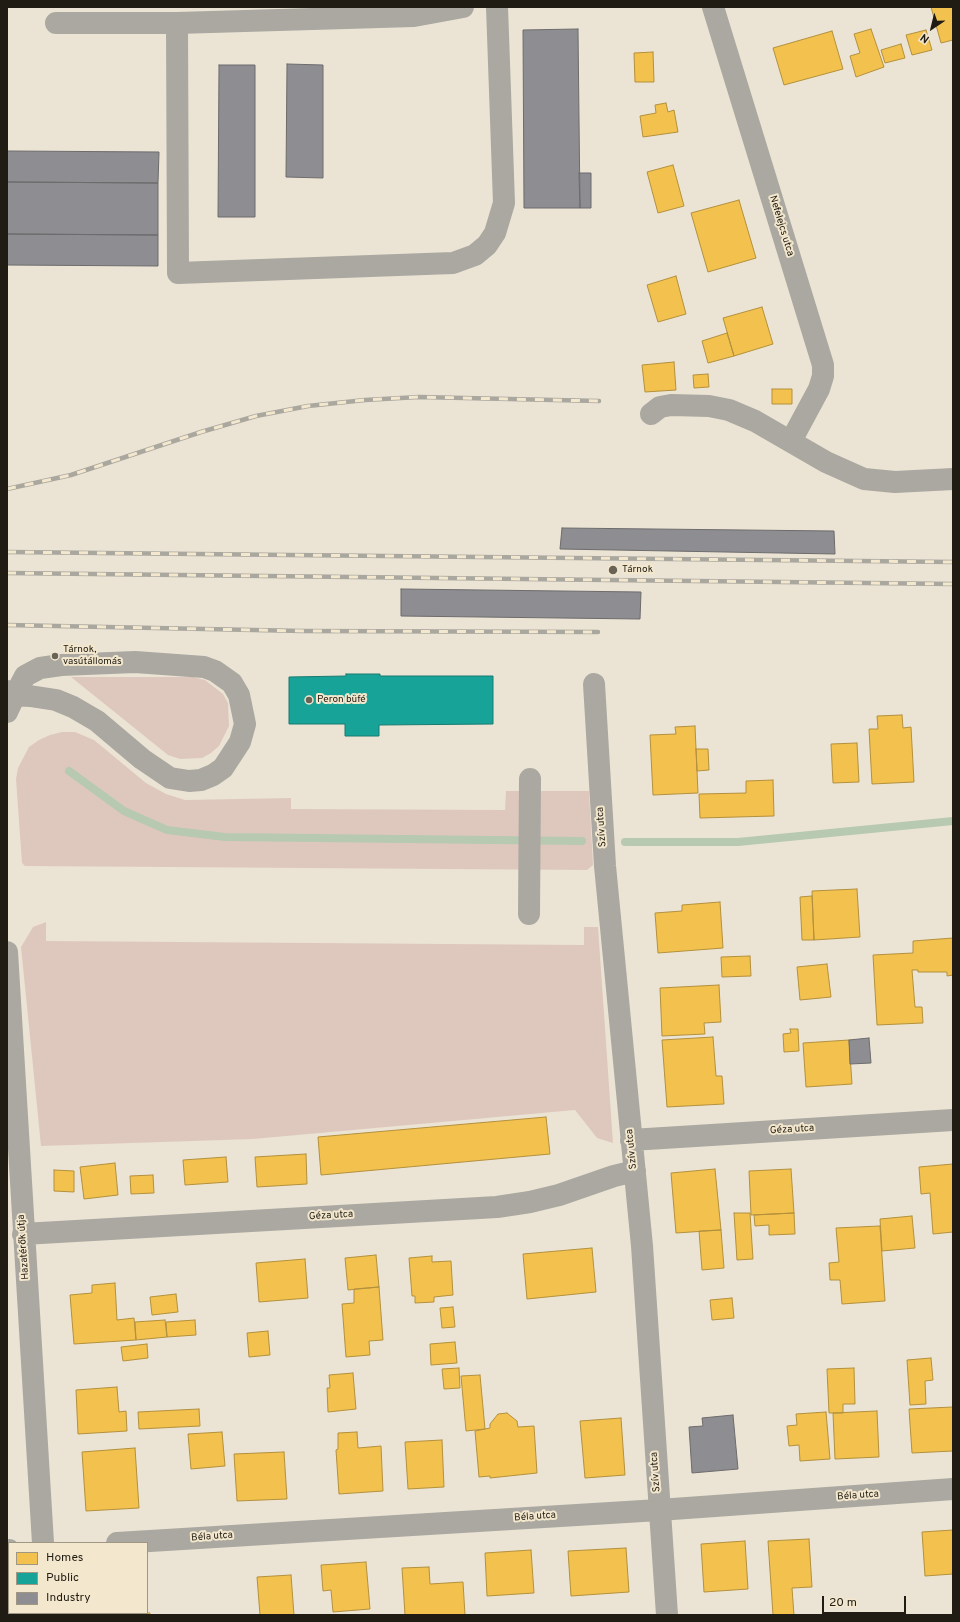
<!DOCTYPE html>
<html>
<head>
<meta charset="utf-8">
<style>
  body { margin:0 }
  #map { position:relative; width:960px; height:1622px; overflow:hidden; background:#ebe4d5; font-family:Overpass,sans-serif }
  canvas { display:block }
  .frame { position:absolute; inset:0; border:8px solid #211c13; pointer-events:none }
  .legend { position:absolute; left:8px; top:1542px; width:140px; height:72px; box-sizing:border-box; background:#f3e7cd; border:1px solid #9f9683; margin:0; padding:5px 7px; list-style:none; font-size:12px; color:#211c13 }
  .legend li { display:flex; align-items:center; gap:8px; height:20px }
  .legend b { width:20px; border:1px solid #9f9683 }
  .north { position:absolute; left:912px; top:8px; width:40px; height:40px; -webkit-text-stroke:3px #f3e7cd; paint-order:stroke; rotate:215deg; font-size:11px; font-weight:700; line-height:16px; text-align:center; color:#211c13 }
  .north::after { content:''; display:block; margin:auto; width:14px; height:18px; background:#211c13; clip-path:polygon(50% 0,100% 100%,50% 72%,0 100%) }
  .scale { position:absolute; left:822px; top:1596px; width:84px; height:18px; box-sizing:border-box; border:2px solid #211c13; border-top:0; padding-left:5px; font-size:12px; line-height:14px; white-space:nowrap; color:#211c13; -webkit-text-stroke:3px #f3e7cd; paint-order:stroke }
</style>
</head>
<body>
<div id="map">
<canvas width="960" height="1622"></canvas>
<div class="frame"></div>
<ul class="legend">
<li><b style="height:11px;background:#f2c14e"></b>Homes</li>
<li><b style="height:11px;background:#17a398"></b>Public</li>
<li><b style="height:11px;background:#8d8d92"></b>Industry</li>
</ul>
<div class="north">N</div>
<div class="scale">20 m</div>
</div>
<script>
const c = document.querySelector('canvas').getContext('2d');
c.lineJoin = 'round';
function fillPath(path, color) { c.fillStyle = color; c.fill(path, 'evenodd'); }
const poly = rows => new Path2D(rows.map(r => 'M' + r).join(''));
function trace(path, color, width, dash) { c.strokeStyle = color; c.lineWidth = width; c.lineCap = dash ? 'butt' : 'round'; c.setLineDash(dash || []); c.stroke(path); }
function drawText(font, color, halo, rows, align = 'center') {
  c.font = font + ' Overpass,sans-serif'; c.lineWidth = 4; c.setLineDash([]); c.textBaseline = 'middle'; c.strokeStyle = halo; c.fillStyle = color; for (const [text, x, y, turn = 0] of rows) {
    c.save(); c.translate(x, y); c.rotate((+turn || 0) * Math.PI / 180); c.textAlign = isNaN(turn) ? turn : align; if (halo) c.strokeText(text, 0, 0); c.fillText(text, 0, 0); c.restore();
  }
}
fillPath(poly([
  [71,677,193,677,205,680,223,694,228,703,229,726,219,746,211,753,202,758,180,759,168,755],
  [62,732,75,732,94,740,146,783,166,794,185,800,291,798,291,809,505,810,506,791,589,791,593,865,587,870,25,866,22,863,16,779,18,768,29,747,39,740,50,735],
  [46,922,46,941,584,945,584,927,598,927,613,1143,597,1138,575,1110,253,1139,41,1146,21,947,33,927]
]), '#dec8be');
const homes = poly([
  [931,7,953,7,953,40,941,43,931,7],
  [871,29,884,67,856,77,850,56,860,53,854,34,871,29],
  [926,30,932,50,912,55,906,35,926,30],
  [832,31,843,69,784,85,773,48,832,31],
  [901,44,905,58,885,63,881,50,901,44],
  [653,52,654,82,635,82,634,53,653,52],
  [666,103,668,112,674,110,678,132,643,137,640,116,656,113,655,105,666,103],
  [673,165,684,206,658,213,647,172,673,165],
  [739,200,756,258,708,272,691,213,739,200],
  [676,276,686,314,658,322,647,285,676,276],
  [762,307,773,344,734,356,723,318,762,307],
  [727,333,734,356,708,363,702,341,727,333],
  [674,362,676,390,645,392,642,365,674,362],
  [708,374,709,387,694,388,693,375,708,374],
  [772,389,792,389,792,404,772,404,772,389],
  [902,715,903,728,911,727,914,782,872,784,869,729,878,729,877,716,902,715],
  [695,726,698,793,653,795,650,735,676,734,675,727,695,726],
  [857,743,859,782,833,783,831,744,857,743],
  [696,749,708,749,709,770,697,771,696,749],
  [773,780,774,816,700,818,699,794,746,793,746,781,773,780],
  [857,889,860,937,814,940,812,891,857,889],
  [812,896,814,940,802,940,800,897,812,896],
  [720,902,723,948,658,953,655,913,682,911,682,905,720,902],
  [953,938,953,975,947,976,947,972,918,972,918,970,912,970,915,1007,922,1007,923,1023,877,1025,873,955,913,953,913,941,953,938],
  [750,956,751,976,722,977,721,957,750,956],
  [827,964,831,997,800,1000,797,967,827,964],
  [719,985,721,1022,704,1023,705,1034,662,1036,660,988,719,985],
  [790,1029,798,1029,799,1051,784,1052,783,1034,791,1033,790,1029],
  [713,1037,716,1076,722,1076,724,1104,667,1107,662,1040,713,1037],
  [849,1040,852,1084,806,1087,803,1043,849,1040],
  [546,1117,550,1154,321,1175,318,1137,546,1117],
  [306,1154,307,1184,257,1187,255,1157,306,1154],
  [226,1157,228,1182,185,1185,183,1160,226,1157],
  [115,1163,118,1195,84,1199,80,1167,115,1163],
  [953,1164,953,1232,933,1234,930,1193,921,1194,919,1167,953,1164],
  [715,1169,721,1230,676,1233,671,1173,715,1169],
  [791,1169,794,1213,751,1215,749,1171,791,1169],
  [54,1170,74,1171,74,1192,54,1191,54,1170],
  [153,1175,154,1193,131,1194,130,1176,153,1175],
  [734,1213,750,1213,753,1259,737,1260,734,1213],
  [794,1213,795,1234,769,1235,769,1225,755,1226,754,1215,794,1213],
  [912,1216,915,1248,882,1251,880,1219,912,1216],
  [880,1226,885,1301,842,1304,840,1280,830,1280,829,1263,839,1262,836,1228,880,1226],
  [721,1230,724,1268,702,1270,699,1231,721,1230],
  [592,1248,596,1292,527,1299,523,1254,592,1248],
  [376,1255,379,1287,348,1290,345,1258,376,1255],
  [432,1256,432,1262,451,1261,453,1295,434,1297,434,1302,415,1303,415,1296,412,1296,409,1258,432,1256],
  [305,1259,308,1298,259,1302,256,1263,305,1259],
  [115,1283,117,1320,134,1318,136,1340,74,1344,70,1295,92,1293,92,1285,115,1283],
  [379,1287,383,1340,369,1341,370,1355,346,1357,342,1304,354,1303,354,1289,379,1287],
  [176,1294,178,1312,152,1315,150,1297,176,1294],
  [732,1298,734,1318,712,1320,710,1300,732,1298],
  [453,1307,455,1327,442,1328,440,1308,453,1307],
  [165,1320,167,1337,136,1340,135,1322,165,1320],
  [195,1320,196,1335,167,1337,166,1322,195,1320],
  [268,1331,270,1355,249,1357,247,1333,268,1331],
  [455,1342,457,1363,431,1365,430,1344,455,1342],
  [147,1344,148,1358,123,1361,121,1347,147,1344],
  [931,1358,933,1380,925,1381,926,1404,910,1405,907,1360,931,1358],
  [459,1368,460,1388,444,1389,442,1369,459,1368],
  [854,1368,855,1404,843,1404,843,1413,829,1413,827,1369,854,1368],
  [353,1373,356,1409,328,1412,327,1388,330,1388,329,1375,353,1373],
  [480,1375,485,1429,466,1431,461,1376,480,1375],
  [117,1387,119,1412,126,1411,127,1431,78,1434,76,1390,117,1387],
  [953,1407,953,1451,912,1453,909,1409,953,1407],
  [199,1409,200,1426,139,1429,138,1412,199,1409],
  [877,1411,879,1457,835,1459,833,1413,877,1411],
  [826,1412,830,1459,800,1461,799,1445,789,1446,787,1426,797,1425,796,1414,826,1412],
  [507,1413,517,1421,518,1427,534,1426,537,1473,490,1478,490,1476,479,1477,475,1431,490,1428,490,1424,498,1414,507,1413],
  [621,1418,625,1475,585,1478,580,1421,621,1418],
  [222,1432,225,1466,191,1469,188,1434,222,1432],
  [357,1432,358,1448,381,1446,383,1491,339,1494,336,1450,338,1449,338,1433,357,1432],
  [442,1440,444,1487,408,1489,405,1442,442,1440],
  [135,1448,139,1508,86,1511,82,1452,135,1448],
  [284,1452,287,1499,237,1501,234,1454,284,1452],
  [953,1530,953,1574,925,1576,922,1532,953,1530],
  [809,1539,812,1587,792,1588,794,1615,773,1615,768,1541,809,1539],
  [745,1541,748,1589,704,1592,701,1544,745,1541],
  [626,1548,629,1592,571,1596,568,1551,626,1548],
  [531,1550,534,1593,487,1596,485,1553,531,1550],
  [366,1562,370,1609,333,1612,331,1590,323,1591,321,1565,366,1562],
  [429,1567,430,1584,463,1582,465,1615,405,1615,402,1568,429,1567],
  [291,1575,294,1615,260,1615,257,1577,291,1575],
  [112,1613,150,1613,150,1615,112,1615,112,1613]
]);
fillPath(homes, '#f2c14e');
trace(homes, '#b3903c', 1);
const public = poly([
  [346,674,380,674,380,676,493,676,493,724,379,725,379,736,345,736,345,724,289,724,289,677,346,676,346,674]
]);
fillPath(public, '#17a398');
trace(public, '#1a7a70', 1);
const industry = poly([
  [578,29,580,208,524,208,523,30,578,29],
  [287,64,323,65,323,178,286,177,287,64],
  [219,65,255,65,255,217,218,217,219,65],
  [7,151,159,152,158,183,7,182,7,151],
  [579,173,591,173,591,208,580,208,579,173],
  [7,182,158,183,158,235,7,234,7,182],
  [7,234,158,235,158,266,7,265,7,234],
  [562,528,834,531,835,554,560,549,562,528],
  [401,589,641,592,640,619,401,616,401,589],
  [869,1038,871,1063,850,1064,849,1040,869,1038],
  [733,1415,738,1469,692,1473,689,1427,703,1426,702,1418,733,1415]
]);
fillPath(industry, '#8d8d92');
trace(industry, '#6d6b6c', 1);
trace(poly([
  [69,771,124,811,167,830,225,837,582,841],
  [625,842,738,842,953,821]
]), '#b7c9b1', 8);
trace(poly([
  [713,7,823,365,823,376,819,389,791,441],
  [56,23,177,23,414,16,463,7],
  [177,23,178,273,453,263,475,255,487,245,495,233,504,203,497,7],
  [651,414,660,407,671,405,709,406,729,410,755,421,826,462,864,479,895,482,953,479],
  [594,684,605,866,642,1246,667,1615],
  [7,691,15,695,30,696,56,700,73,707,97,721,142,759,170,778,189,781,201,780,213,775,223,768,240,742,245,724,239,695,232,683,215,671,204,667,135,662,61,665,40,668,25,676,15,695,7,712],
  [529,914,530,779],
  [7,952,43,1543],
  [631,1140,953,1120],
  [23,1234,497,1207,530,1202,559,1195,614,1176,635,1171],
  [117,1543,659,1510,953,1489],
  [7,1550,9,1550],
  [48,1613,49,1615]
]), '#aaa8a0', 22);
const rail = poly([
  [7,489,71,475,201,432,256,416,308,406,365,400,419,397,599,401],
  [7,552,953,562],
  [7,573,953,584],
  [7,625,303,631,598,632]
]);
trace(rail, '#aaa79e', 4.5);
trace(rail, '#f3e7cd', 3, [9]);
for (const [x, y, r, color] of [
  [613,570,5,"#686257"],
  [55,656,4,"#686257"],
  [309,700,4,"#686257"]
]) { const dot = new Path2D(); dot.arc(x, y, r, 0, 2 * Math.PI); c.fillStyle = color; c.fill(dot); trace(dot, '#f3e7cd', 1.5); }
drawText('10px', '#211c13', '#f3e7cd', [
  ["Nefelejcs utca",781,226,73],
  ["Szív utca",602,827,-94],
  ["Géza utca",792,1130,-3],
  ["Szív utca",632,1149,-96],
  ["Géza utca",331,1216,-3],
  ["Hazatérők útja",24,1247,-94],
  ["Szív utca",656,1472,-94],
  ["Béla utca",858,1496,-4],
  ["Béla utca",535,1517,-4],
  ["Béla utca",212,1537,-4]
]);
drawText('10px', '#211c13', '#f3e7cd', [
  ["Tárnok",622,570],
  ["Tárnok,",63,650],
  ["vasútállomás",63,662],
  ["Peron büfé",317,700]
], 'left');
</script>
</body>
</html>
